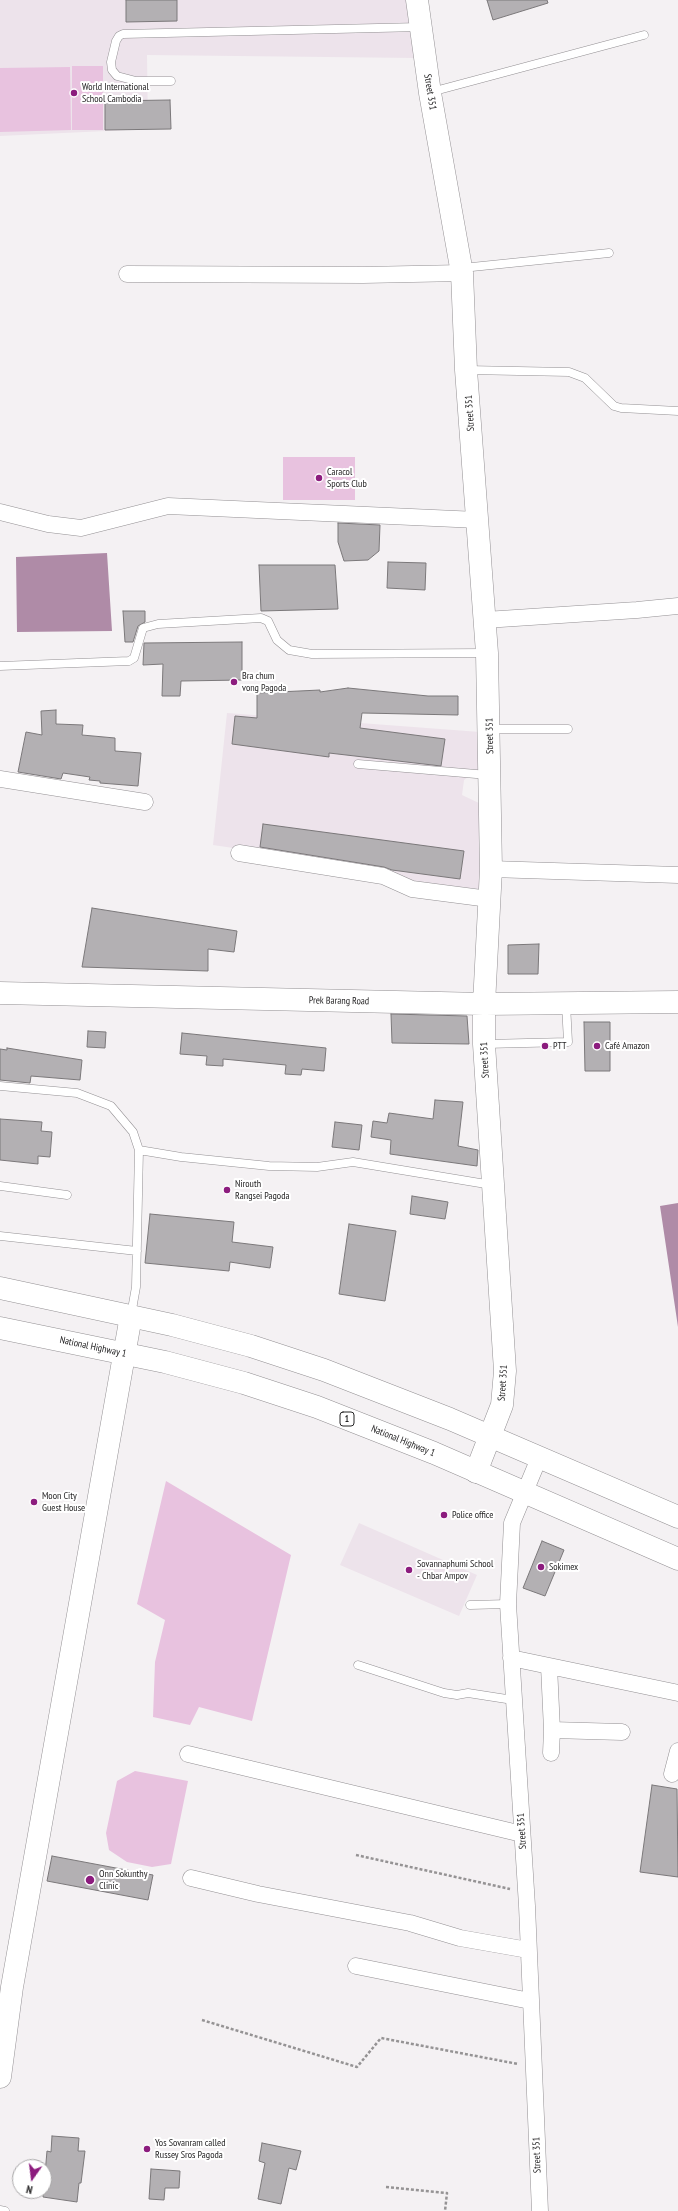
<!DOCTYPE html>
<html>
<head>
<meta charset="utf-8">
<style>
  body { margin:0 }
  #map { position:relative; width:678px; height:2211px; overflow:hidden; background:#f4f1f3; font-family:"PT Sans Narrow",sans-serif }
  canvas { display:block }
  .north { position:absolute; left:12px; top:2159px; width:40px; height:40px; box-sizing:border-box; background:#fff; border:1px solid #a8a7a8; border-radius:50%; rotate:194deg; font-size:11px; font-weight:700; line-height:16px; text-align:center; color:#252425 }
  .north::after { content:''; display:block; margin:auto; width:14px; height:18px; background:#8c1c7e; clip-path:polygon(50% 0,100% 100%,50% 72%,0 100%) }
</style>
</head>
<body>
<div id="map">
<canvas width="678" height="2211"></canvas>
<div class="north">N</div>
</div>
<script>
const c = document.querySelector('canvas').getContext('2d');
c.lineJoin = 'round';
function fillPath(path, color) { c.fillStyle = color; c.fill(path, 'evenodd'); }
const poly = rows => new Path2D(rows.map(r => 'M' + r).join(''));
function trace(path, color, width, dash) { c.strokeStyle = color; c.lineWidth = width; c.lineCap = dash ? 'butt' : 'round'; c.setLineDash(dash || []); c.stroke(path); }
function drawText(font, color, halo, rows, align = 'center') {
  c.font = font + ' "PT Sans Narrow",sans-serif'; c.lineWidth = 4; c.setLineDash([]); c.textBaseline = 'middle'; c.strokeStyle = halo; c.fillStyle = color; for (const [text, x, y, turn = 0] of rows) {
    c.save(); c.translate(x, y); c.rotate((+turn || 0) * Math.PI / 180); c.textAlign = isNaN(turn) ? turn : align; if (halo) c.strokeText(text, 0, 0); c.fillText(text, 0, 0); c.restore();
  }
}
fillPath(poly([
  [0,0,408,0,416,58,147,55,148,129,0,136],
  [227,713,480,732,480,768,464,780,462,795,481,804,482,889,412,884,389,871,213,845],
  [359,1523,477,1575,459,1616,340,1565]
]), '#ede3eb');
fillPath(poly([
  [72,66,103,66,103,130,72,130],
  [70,67,71,130,0,132,0,68],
  [283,457,355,457,355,500,283,500],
  [166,1481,291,1555,252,1721,199,1707,190,1725,153,1717,155,1662,165,1620,137,1604],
  [135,1771,188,1781,171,1864,152,1867,127,1862,109,1850,106,1833,117,1781]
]), '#e8c2df');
fillPath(poly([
  [107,553,112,631,17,632,16,557],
  [678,1203,678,1327,660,1206]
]), '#af8ba7');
const building = poly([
  [126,0,177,0,177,21,126,22,126,0],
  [487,0,547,0,548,3,493,20,487,0],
  [170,100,171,129,105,130,105,101,170,100],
  [338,523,380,525,379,551,368,560,344,561,338,542,338,523],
  [388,562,426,563,425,590,387,588,388,562],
  [259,565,335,565,338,609,261,611,259,565],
  [123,611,145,611,145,622,138,626,133,642,125,642,123,611],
  [242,642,242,680,181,681,180,696,162,696,163,664,143,665,144,643,242,642],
  [348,688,428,696,458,696,458,715,362,713,360,728,445,739,441,766,329,753,329,757,232,744,235,716,257,718,257,693,320,690,320,692,348,688],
  [56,710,56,724,83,725,82,735,115,738,115,751,141,753,138,786,100,783,100,781,89,780,90,777,63,773,61,779,18,772,26,732,42,735,41,711,56,710],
  [263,824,464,851,460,879,392,870,384,867,260,847,263,824],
  [92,908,237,931,234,952,208,949,208,971,82,967,92,908],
  [539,944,538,974,508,974,508,945,539,944],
  [391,1014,467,1016,469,1044,392,1043,391,1014],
  [584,1022,610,1022,610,1071,585,1071,584,1022],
  [88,1031,106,1032,105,1048,87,1047,88,1031],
  [182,1033,326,1048,324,1071,302,1069,301,1075,285,1074,286,1065,223,1059,223,1066,206,1065,207,1056,180,1054,182,1033],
  [7,1048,82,1060,80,1080,31,1076,30,1083,0,1080,0,1049,7,1050,7,1048],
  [435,1100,463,1102,458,1146,478,1150,477,1166,390,1154,391,1140,371,1137,373,1121,387,1123,389,1113,433,1119,435,1100],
  [0,1119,42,1122,41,1131,52,1132,50,1157,38,1156,38,1164,0,1160,0,1119],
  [335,1122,362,1125,359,1150,332,1147,335,1122],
  [412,1196,448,1202,445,1219,410,1214,412,1196],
  [150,1214,234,1222,232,1242,273,1247,270,1268,230,1262,229,1271,145,1263,150,1214],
  [349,1224,396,1231,385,1301,339,1294,349,1224],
  [542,1541,564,1550,545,1596,523,1588,542,1541],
  [652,1785,677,1789,678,1877,640,1872,652,1785],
  [52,1856,153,1875,148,1900,47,1881,52,1856],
  [52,2136,79,2138,78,2151,85,2151,81,2183,79,2183,77,2202,43,2197,47,2151,51,2152,52,2136],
  [262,2143,301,2151,296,2170,289,2168,281,2204,258,2199,265,2163,259,2161,262,2143],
  [151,2169,180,2171,179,2188,165,2188,164,2200,149,2199,151,2169]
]);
fillPath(building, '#b3b0b3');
trace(building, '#7b787a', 1);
const lane = poly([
  [171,81,136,81,117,76,112,70,111,62,116,41,119,36,123,34,420,27],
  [431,92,644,35],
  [462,268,609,253],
  [467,370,569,372,585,378,614,406,621,408,678,411],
  [0,666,129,661,134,658,143,628,158,624,261,618,268,621,277,640,289,650,312,654,486,653],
  [490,729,568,729],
  [358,764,488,775],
  [485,1044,568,1042,566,1004],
  [0,1086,77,1093,111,1106,133,1132,139,1150,181,1157,269,1166,317,1167,353,1162,492,1185],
  [0,1186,67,1195],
  [0,1236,137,1251],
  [131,1315,136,1287,139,1150],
  [470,1605,508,1604],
  [358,1665,444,1693,457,1695,468,1693,513,1700],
  [0,2210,5,2211]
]);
const street = poly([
  [127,274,363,275,462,273],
  [0,512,48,524,81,528,168,506,478,520],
  [485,620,637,610,678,606],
  [0,779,145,802],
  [239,853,383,876,412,889,489,899],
  [491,869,678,875],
  [539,1458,512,1523,508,1604,527,1906,540,2211],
  [511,1658,678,1693],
  [549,1666,552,1730,551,1753],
  [552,1730,622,1732],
  [188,1754,522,1834],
  [672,1774,678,1751],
  [191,1878,258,1894,410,1923,460,1938,528,1950],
  [356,1966,530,2001]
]);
const secondary = poly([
  [417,0,430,93,462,273,466,370,487,653,491,869,484,1004,484,1044,505,1371,502,1405,476,1472],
  [0,993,484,1004,678,1002],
  [0,2077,12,1987,131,1316]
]);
const highway = poly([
  [0,1288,172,1325,251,1346,324,1370,450,1419,678,1517],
  [0,1328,165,1362,244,1383,317,1407,434,1453,678,1559]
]);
trace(lane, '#939093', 9);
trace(street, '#939093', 17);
trace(secondary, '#939093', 23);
trace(highway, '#939093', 23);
trace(poly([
  [356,1855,510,1889],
  [202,2020,357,2067,381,2038,518,2064],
  [386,2187,447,2193,445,2211]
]), '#959394', 2.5, [3, 2]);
trace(lane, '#fff', 8);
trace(street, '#fff', 16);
trace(secondary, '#fff', 22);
trace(highway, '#fff', 22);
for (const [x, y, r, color] of [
  [74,93,4,"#8c1c7e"],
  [319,478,4,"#8c1c7e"],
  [234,682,4,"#8c1c7e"],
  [545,1046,4,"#8c1c7e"],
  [597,1046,4,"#8c1c7e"],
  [227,1190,4,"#8c1c7e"],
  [34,1502,4,"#8c1c7e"],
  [444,1515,4,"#8c1c7e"],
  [541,1567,4,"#8c1c7e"],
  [409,1570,4,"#8c1c7e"],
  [90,1880,5,"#8c1c7e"],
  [147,2149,4,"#8c1c7e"]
]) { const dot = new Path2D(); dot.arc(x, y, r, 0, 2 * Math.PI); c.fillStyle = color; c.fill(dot); trace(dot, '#fff', 1.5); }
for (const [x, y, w] of [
  [347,1419,14]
]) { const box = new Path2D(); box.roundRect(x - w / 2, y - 7, w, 14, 3); c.fillStyle = '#fff'; c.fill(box); trace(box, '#252425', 1); }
drawText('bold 9px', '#252425', null, [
  ["1",347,1419]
]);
drawText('10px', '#252425', '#fff', [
  ["World International",82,87],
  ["School Cambodia",82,99],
  ["Caracol",327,472],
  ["Sports Club",327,484],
  ["Bra chum",242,676],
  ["vong Pagoda",242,688],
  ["PTT",553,1046],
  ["Café Amazon",605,1046],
  ["Nirouth",235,1184],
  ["Rangsei Pagoda",235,1196],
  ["Moon City",42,1496],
  ["Guest House",42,1508],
  ["Police office",452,1515],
  ["Sovannaphumi School",417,1564],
  ["- Chbar Ampov",417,1576],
  ["Sokimex",549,1567],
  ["Onn Sokunthy",99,1874],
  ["Clinic",99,1886],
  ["Yos Sovanram called",155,2143],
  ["Russey Sros Pagoda",155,2155]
], 'left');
drawText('10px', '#252425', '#fff', [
  ["Street 351",430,92,81],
  ["Street 351",470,413,-94],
  ["Street 351",490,736,-91],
  ["Prek Barang Road",339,1001,1],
  ["Street 351",485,1060,-93],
  ["National Highway 1",93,1347,12],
  ["Street 351",503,1383,-86],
  ["National Highway 1",403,1441,22],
  ["Street 351",522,1831,-94],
  ["Street 351",537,2155,-92]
]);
</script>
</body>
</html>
